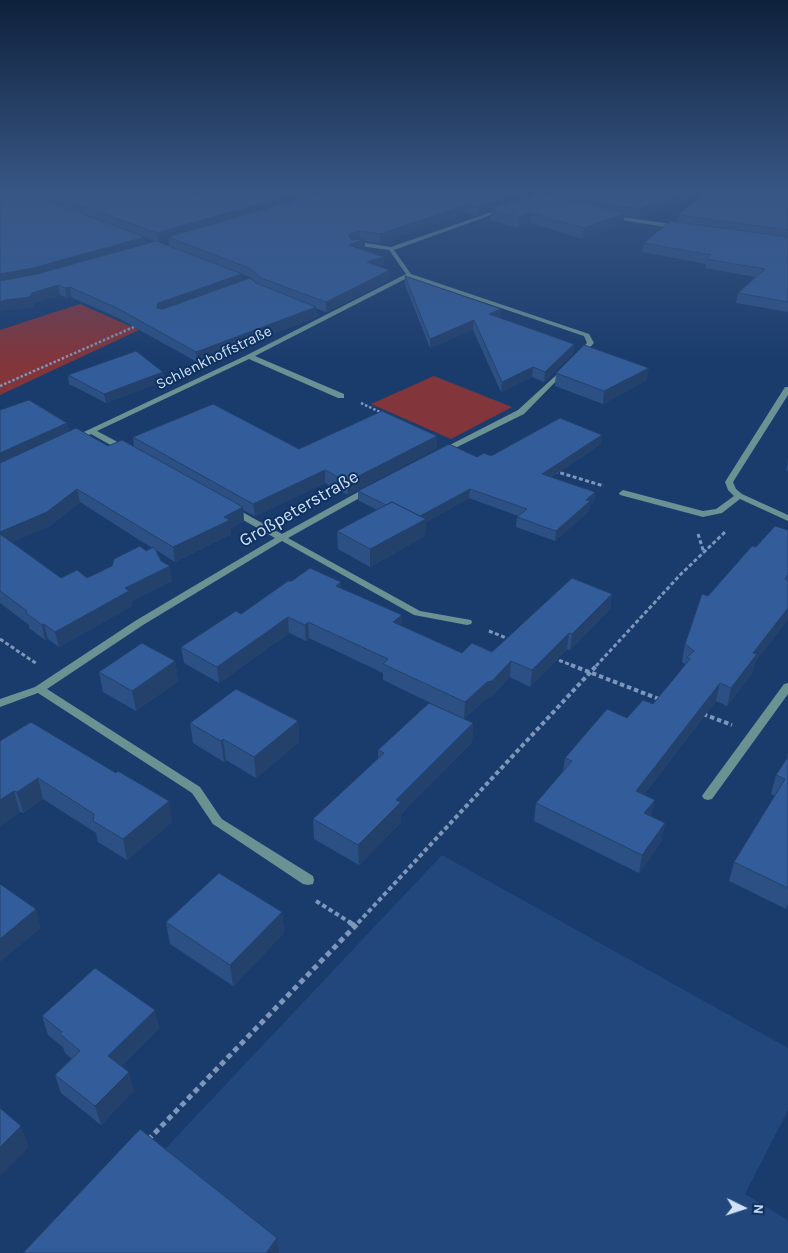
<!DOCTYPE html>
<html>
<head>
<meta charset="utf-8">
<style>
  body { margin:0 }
  #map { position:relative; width:788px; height:1253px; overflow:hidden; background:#1a3c6d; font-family:Karla,sans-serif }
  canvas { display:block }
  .north { position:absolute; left:718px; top:1183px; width:50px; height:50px; -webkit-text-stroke:4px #0f3161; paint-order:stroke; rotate:94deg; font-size:14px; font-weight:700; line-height:20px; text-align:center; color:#d0e1f9 }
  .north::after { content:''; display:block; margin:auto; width:18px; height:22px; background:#d0e1f9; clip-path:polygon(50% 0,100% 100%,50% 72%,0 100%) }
</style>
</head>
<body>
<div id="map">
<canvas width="788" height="1253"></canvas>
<div class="north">N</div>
</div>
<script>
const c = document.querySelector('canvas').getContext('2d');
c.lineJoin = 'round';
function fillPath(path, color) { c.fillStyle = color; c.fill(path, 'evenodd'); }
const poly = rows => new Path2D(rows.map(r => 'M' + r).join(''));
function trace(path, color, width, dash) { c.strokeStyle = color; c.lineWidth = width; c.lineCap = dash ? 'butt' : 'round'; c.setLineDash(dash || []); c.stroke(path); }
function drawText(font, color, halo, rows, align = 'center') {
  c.font = font + ' Karla,sans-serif'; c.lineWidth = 4; c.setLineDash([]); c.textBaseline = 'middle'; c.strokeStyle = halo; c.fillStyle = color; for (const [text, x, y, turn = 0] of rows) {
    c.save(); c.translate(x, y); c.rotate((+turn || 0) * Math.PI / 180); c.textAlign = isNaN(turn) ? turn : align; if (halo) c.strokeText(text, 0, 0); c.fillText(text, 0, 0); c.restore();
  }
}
fillPath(poly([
  [442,855,788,1048,788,1110,745,1194,788,1220,788,1253,70,1253,149,1166]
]), '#21477d');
fillPath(poly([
  [80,304,139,330,0,395,0,330],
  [434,376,512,407,451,439,371,404]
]), '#82353b');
trace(poly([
  [0,386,136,326],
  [361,403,382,413]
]), '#7e96ba', 2.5, [2.5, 2]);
trace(poly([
  [554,471,604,486],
  [698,534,704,553],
  [489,631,511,640],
  [0,639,37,664],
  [553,658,574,666],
  [596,666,681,574,725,532]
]), '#7e96ba', 3, [4, 2.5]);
trace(poly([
  [571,665,659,699],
  [703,714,732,725],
  [316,901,351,923],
  [358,923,597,665]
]), '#7e96ba', 4, [4.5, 3]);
trace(poly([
  [349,922,355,926],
  [148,1140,359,922]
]), '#7e96ba', 5, [5.5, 4]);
fillPath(poly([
  [217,816,313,876,314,880,313,884,308,885,303,884,213,824,211,821,213,818,217,816]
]), '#6b9192');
fillPath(poly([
  [500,209,505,210,394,250,411,274,589,334,594,343,581,356,576,355,587,343,584,336,409,277,255,356,344,394,344,398,338,398,249,359,97,431,129,448,129,452,123,452,91,434,76,441,70,441,69,439,247,355,406,274,389,250,360,246,353,247,351,246,351,244,360,242,391,247,500,209],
  [610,215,678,225,681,227,678,229,608,218,607,217,610,215],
  [564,368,568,370,566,371,524,414,445,453,442,453,438,451,518,410,564,368],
  [785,387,788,387,788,395,733,482,736,489,742,494,788,515,788,521,740,499,722,513,703,517,620,495,619,493,623,490,703,511,716,509,734,496,728,490,725,482,785,387],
  [369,486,373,489,372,491,288,538,420,611,471,620,472,622,471,624,467,625,414,615,282,541,143,625,47,689,200,787,221,818,223,821,221,824,217,826,213,824,192,793,38,693,0,707,0,699,35,687,135,621,275,538,229,512,228,510,229,508,235,508,282,534,369,486],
  [788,683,788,694,712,799,708,800,704,799,702,796,704,793,784,684,788,683]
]), '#6b9192');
fillPath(poly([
  [0,189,788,189,788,312,736,303,738,293,755,277,705,268,706,264,642,252,644,243,677,222,678,215,702,195,639,218,624,216,623,224,583,239,530,223,518,228,490,220,491,211,478,216,467,213,380,243,365,241,365,249,362,250,384,257,384,266,381,267,390,280,326,312,316,308,317,317,197,362,118,318,71,297,67,298,60,295,34,303,32,307,8,310],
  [316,190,324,191,324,192,317,195],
  [552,191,551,195,544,193],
  [528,192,536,194,528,197],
  [145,237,155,241,146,244],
  [168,239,169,246,159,242],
  [239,273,250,277,258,284,242,281],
  [405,276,500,318,574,344,573,354,544,382,532,377,501,392,473,330,430,348,405,285],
  [163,372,164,381,106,403,69,384,68,375],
  [556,373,647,380,603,404,555,386],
  [0,410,67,423,69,431,108,446,134,447,133,437,299,449,437,448,348,495,325,483,255,516,243,510,244,521,231,528,231,534,175,562,156,550,172,581,131,601,132,606,59,647,48,639,45,640,29,628,29,625,0,603],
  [80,502,152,548,87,578,61,578,12,542,50,526],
  [601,444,551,477,595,492,594,501,590,505,589,511,555,541,516,527,517,517,518,516,469,498,426,522,425,536,370,567,338,549,337,531,377,510,358,500,358,491,477,457],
  [788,460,788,471,786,470],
  [788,530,788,619,755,662,753,672,727,706,716,701,644,794,651,817,665,823,661,842,639,873,534,821,536,803,563,772,565,758,627,718,653,704,685,666,685,664,682,662,685,644,708,596,756,547],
  [341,582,341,588,402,615,402,626,462,653,492,652,612,594,610,609,570,650,567,649,530,687,510,677,491,697,486,699,464,719,383,680,383,673,309,638,306,641,289,633,219,683,184,663,181,647,241,614],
  [175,661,178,681,136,711,103,692,99,672],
  [298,721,299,742,256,778,226,760,224,762,193,743,190,723],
  [473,723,472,742,401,814,401,822,359,865,314,839,313,819,378,759,378,750],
  [0,741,172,822,127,860,98,842,96,833,43,799,23,813,20,812,0,826],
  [788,753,788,904,786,909,729,881,734,862,775,796,771,794,776,775,786,760],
  [282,912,284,933,233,986,170,944,166,922],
  [42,1016,159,1028,121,1066,134,1090,101,1125,61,1093,55,1075,72,1059,65,1053,63,1047,48,1035]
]), '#2c5084');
fillPath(poly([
  [198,189,225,189,192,202,191,193,193,191],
  [310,189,316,189,317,196,168,237,168,239,158,242,157,233],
  [539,189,557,189,539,195],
  [695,189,717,189,639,218,640,209],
  [528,191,528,199,491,209,491,211,478,216,478,207],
  [468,204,467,213,380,243,380,234],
  [530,213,530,223,518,228,519,217],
  [625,213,623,224,583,239,584,228],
  [360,231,360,240,365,239,365,249,349,254,349,234],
  [145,237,146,246,0,284,0,274],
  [384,257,384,266,367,272,367,262],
  [390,270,390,280,326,312,326,302],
  [242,274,243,284,159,318,157,308,158,303],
  [58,285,60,295,34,303,32,307,8,310,0,312,0,302],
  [70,287,71,297,67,298,65,288],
  [316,307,317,317,197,362,196,352],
  [501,309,500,318,489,314],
  [474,320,473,330,430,348,430,339],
  [574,344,573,354,544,382,545,372],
  [533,367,532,377,501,392,502,382],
  [649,368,647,380,603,404,604,391],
  [163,372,164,381,106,403,104,394],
  [67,423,70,435,0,468,0,453],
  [602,435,601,444,541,483,542,474],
  [437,436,437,448,348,495,347,482],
  [325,470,325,483,255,516,253,504],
  [77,489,80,502,50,526,2,547,0,540,0,532],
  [470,489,469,498,426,522,425,536,370,567,370,549,413,520],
  [595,492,594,501,590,505,589,511,555,541,556,531,586,500],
  [243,507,244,521,231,528,231,534,175,562,173,547,224,517],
  [170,566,172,581,131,601,132,606,59,647,55,632,125,588],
  [341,582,342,598,336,586],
  [612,594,610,609,570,650,572,634],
  [788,608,788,619,755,662,753,672,727,706,731,688,753,653],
  [402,615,402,630,393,622],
  [288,617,289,633,219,683,217,667],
  [308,622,309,638,306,641,305,625],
  [44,624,48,639,45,640,42,625],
  [569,633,567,649,530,687,532,670],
  [175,661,178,681,136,711,132,691],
  [511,661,510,677,491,697,486,699,464,719,465,702],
  [720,683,716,701,632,809,636,791],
  [298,721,299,742,256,778,254,757],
  [473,723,472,742,401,814,401,822,359,865,358,845,396,800],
  [223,739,226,760,224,762,221,741],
  [38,778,43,799,23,813,17,792],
  [14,791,20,812,0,826,0,800],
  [655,800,651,818,644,813],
  [169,801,172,822,127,860,123,839],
  [665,823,661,842,639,873,642,855],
  [36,909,41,928,0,962,0,939],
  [282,912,284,933,233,986,230,965],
  [155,1010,159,1028,112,1075,108,1056],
  [129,1072,134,1090,101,1125,95,1106],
  [21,1126,29,1147,0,1176,0,1147],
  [277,1238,279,1253,266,1253]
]), '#24416c');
const building = poly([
  [0,189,16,189,145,237,33,268,0,274,0,189],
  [35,189,198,189,193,191,191,193,199,195,218,189,310,189,157,233,35,189],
  [324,189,523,189,528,191,478,207,468,204,380,234,360,231,349,234,349,237,352,240,365,239,349,245,384,257,367,262,390,270,326,302,261,278,249,268,168,237,324,192,324,189],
  [555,189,695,189,640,209,613,206,552,190,555,189],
  [709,189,788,189,788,230,678,215,709,189],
  [541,193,625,213,584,228,530,213,519,217,491,209,541,193],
  [670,221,788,237,788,302,738,293,765,269,706,259,711,255,644,243,670,221],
  [156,241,242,274,158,303,157,308,163,309,250,278,256,283,316,307,196,352,117,308,70,287,65,288,58,285,32,293,30,297,6,300,0,302,0,281,37,274,156,241],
  [405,276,501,309,489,314,574,344,545,372,533,367,502,382,474,320,430,339,405,276],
  [584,345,649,368,604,391,556,373,584,345],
  [136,351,163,372,104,394,68,375,136,351],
  [29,400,67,423,0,453,0,410,29,400],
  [213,404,299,449,382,411,437,436,347,482,325,470,253,504,133,437,213,404],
  [560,418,602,435,542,474,595,492,586,500,590,501,556,531,517,517,527,509,470,489,420,516,392,502,386,505,358,491,449,444,477,457,484,453,491,456,560,418],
  [76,428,108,446,122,440,243,507,224,517,230,520,173,547,77,489,47,512,0,532,0,463,76,428],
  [392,502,426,519,370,549,337,531,392,502],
  [775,526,788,530,788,575,785,579,788,581,788,608,753,653,757,654,731,688,720,683,636,791,655,800,644,813,665,823,642,855,536,803,572,761,565,758,607,709,627,718,643,700,653,704,690,659,687,657,694,651,685,644,702,594,708,596,752,546,756,547,775,526],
  [0,534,61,578,77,570,87,578,112,566,114,559,140,546,146,551,154,547,161,561,170,566,125,588,129,591,55,632,44,624,42,625,26,613,27,611,0,591,0,534],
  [310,568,341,582,336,586,402,615,393,622,462,653,472,643,492,652,572,578,612,594,572,634,569,633,532,670,511,661,492,681,487,682,465,702,383,664,388,659,308,622,305,625,288,617,217,667,181,647,236,611,241,614,288,581,292,581,310,568],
  [142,643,175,661,132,691,99,672,142,643],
  [236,689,298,721,254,757,223,739,221,741,190,723,236,689],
  [429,703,473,723,396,800,401,802,358,845,313,819,384,753,378,750,429,703],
  [31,722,116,773,118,771,169,801,123,839,93,821,94,814,38,778,17,792,14,791,0,800,0,741,31,722],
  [788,757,788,888,734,862,785,779,776,775,788,757],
  [219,873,282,912,230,965,166,922,219,873],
  [0,884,36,909,0,939,0,884],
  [95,968,155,1010,108,1056,129,1072,95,1106,55,1075,80,1051,60,1034,62,1032,42,1016,95,968],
  [0,1108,21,1126,0,1147,0,1108],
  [140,1129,277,1238,266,1253,23,1253,140,1129]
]);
fillPath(building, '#335d9a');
trace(building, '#24416c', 1);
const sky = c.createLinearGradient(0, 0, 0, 365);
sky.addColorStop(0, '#0e213c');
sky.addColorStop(0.52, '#385684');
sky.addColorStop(1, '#38568400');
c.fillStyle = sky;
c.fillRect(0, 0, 788, 365);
drawText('15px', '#d0e1f9', '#0f3161', [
  ["Schlenkhoffstraße",214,358,-26]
]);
drawText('18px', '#d0e1f9', '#0f3161', [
  ["Großpeterstraße",299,509,-30]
]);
</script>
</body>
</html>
